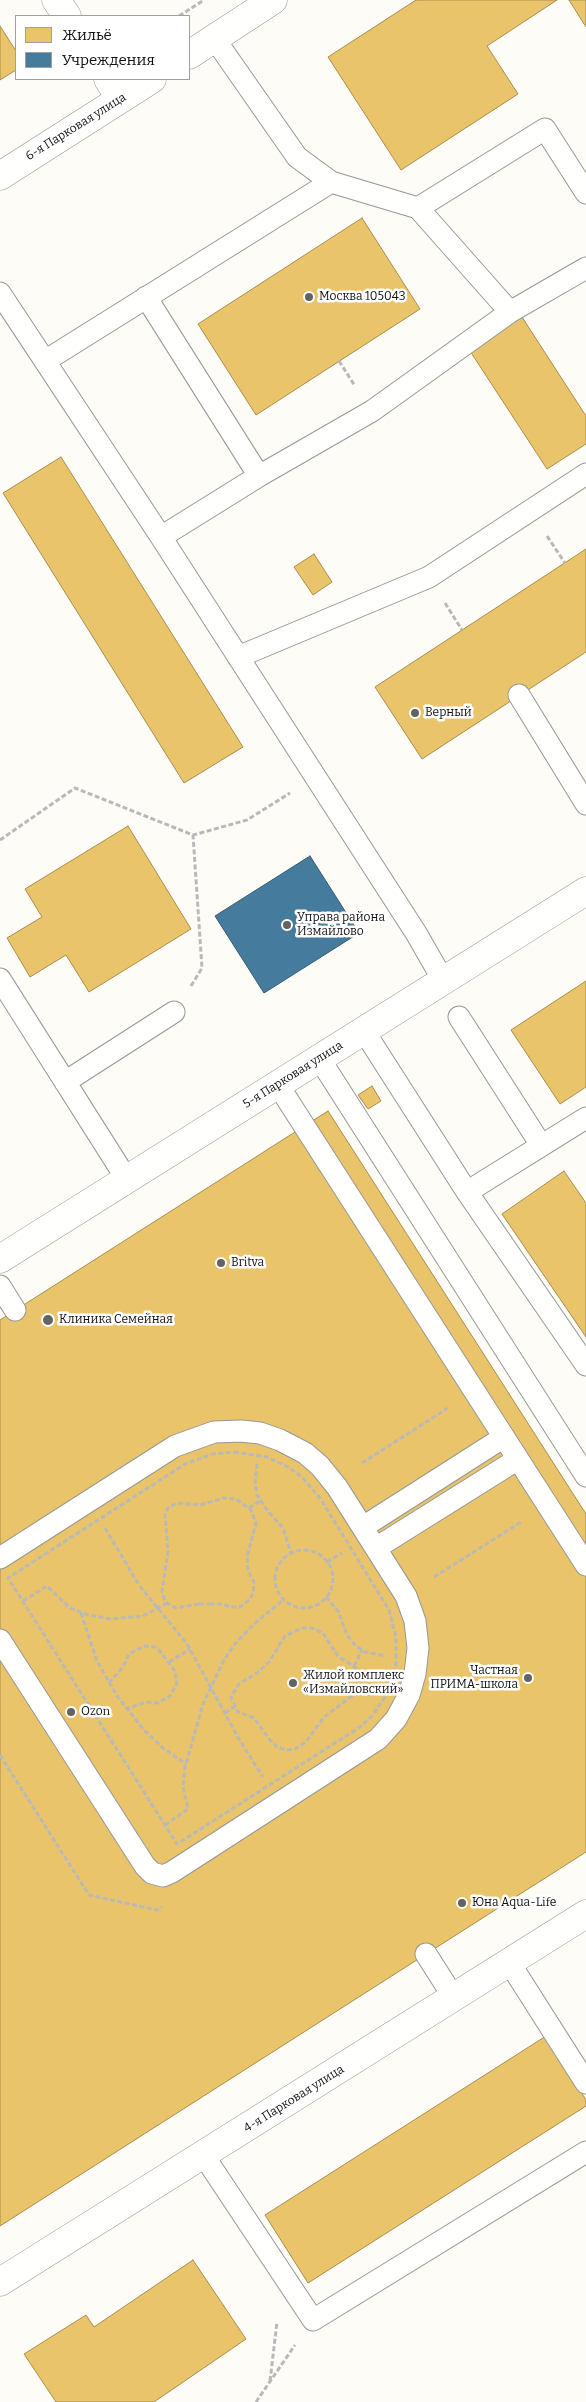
<!DOCTYPE html>
<html>
<head>
<meta charset="utf-8">
<style>
  body { margin:0 }
  #map { position:relative; width:586px; height:2402px; overflow:hidden; background:#fdfcf7; font-family:Bitter,serif }
  canvas { display:block }
  .legend { position:absolute; left:15px; top:15px; width:175px; height:65px; box-sizing:border-box; background:#fff; border:1px solid #a0a0a0; margin:0; padding:6px 9px; list-style:none; font-size:15px; color:#111 }
  .legend li { display:flex; align-items:center; gap:10px; height:25px }
  .legend b { width:25px; border:1px solid #a0a0a0 }
</style>
</head>
<body>
<div id="map">
<canvas width="586" height="2402"></canvas>
<ul class="legend">
<li><b style="height:14px;background:#e9c46a"></b>Жильё</li>
<li><b style="height:14px;background:#457b9d"></b>Учреждения</li>
</ul>
</div>
<script>
const c = document.querySelector('canvas').getContext('2d');
c.lineJoin = 'round';
function fillPath(path, color) { c.fillStyle = color; c.fill(path, 'evenodd'); }
const poly = rows => new Path2D(rows.map(r => 'M' + r).join(''));
function trace(path, color, width, dash) { c.strokeStyle = color; c.lineWidth = width; c.lineCap = dash ? 'butt' : 'round'; c.setLineDash(dash || []); c.stroke(path); }
function drawText(font, color, halo, rows, align = 'center') {
  c.font = font + ' Bitter,serif'; c.lineWidth = 5; c.setLineDash([]); c.textBaseline = 'middle'; c.strokeStyle = halo; c.fillStyle = color; for (const [text, x, y, turn = 0] of rows) {
    c.save(); c.translate(x, y); c.rotate((+turn || 0) * Math.PI / 180); c.textAlign = isNaN(turn) ? turn : align; if (halo) c.strokeText(text, 0, 0); c.fillText(text, 0, 0); c.restore();
  }
}
const homes = poly([
  [416,0,557,0,487,46,518,94,401,170,328,57,416,0],
  [569,0,586,0,586,27,569,0],
  [0,26,16,51,16,70,0,80,0,26],
  [362,218,420,309,256,415,198,324,362,218],
  [520,314,586,416,586,444,547,469,468,348,520,314],
  [61,457,243,747,184,783,3,493,61,457],
  [586,549,586,652,422,759,375,687,586,549],
  [314,554,332,582,313,595,294,567,314,554],
  [128,826,191,929,89,992,66,955,30,977,7,938,42,917,25,889,128,826],
  [586,981,586,1087,560,1104,511,1030,586,981],
  [372,1086,381,1101,368,1109,358,1095,372,1086],
  [328,1111,586,1514,586,1852,0,2226,0,1320,328,1111],
  [564,1171,586,1203,586,1337,502,1214,564,1171],
  [546,2036,586,2100,586,2106,308,2283,265,2215,546,2036],
  [193,2260,246,2339,154,2402,56,2402,24,2354,86,2315,94,2327,193,2260]
]);
fillPath(homes, '#e9c46a');
trace(homes, '#a88e4f', 1);
const public = poly([
  [310,856,359,933,264,993,215,916,310,856]
]);
fillPath(public, '#457b9d');
trace(public, '#355b73', 1);
const service = poly([
  [331,182,418,208],
  [0,293,161,537,416,933,443,980],
  [146,297,259,476],
  [510,312,418,208,545,129,586,193],
  [45,361,331,182,297,157,214,38],
  [161,537,259,476,372,411,510,312,586,268],
  [238,657,429,577,586,474],
  [519,695,586,804],
  [0,979,126,1178],
  [459,1017,541,1145],
  [364,1031,467,1192,586,1118],
  [319,1058,586,1476],
  [65,1082,174,1012],
  [278,1085,586,1565],
  [467,1192,586,1365],
  [0,1286,15,1310],
  [363,1527,504,1437],
  [376,1548,518,1459],
  [0,1558,175,1446,214,1432,241,1431,260,1433,280,1440,305,1453,320,1466,337,1487,406,1596,415,1621,418,1648,415,1674,409,1695,396,1719,378,1739,172,1872,163,1876,152,1873,145,1866,0,1640],
  [426,1954,454,1998],
  [509,1962,586,2083],
  [204,2156,313,2320,586,2152]
]);
const minor = poly([
  [56,0,67,16],
  [189,55,273,0],
  [108,79,121,99],
  [0,176,152,79],
  [0,1259,586,891],
  [0,2282,586,1914]
]);
trace(service, '#979795', 23);
trace(minor, '#979795', 29);
trace(poly([
  [179,16,204,0],
  [339,361,355,386],
  [547,536,565,563],
  [445,603,462,630],
  [0,840,75,788,193,835,247,820,290,793],
  [191,986,202,968,193,835],
  [234,1452,267,1457,288,1467,302,1477,320,1498,389,1610,396,1637,396,1665,385,1697,372,1716,360,1727,177,1844,8,1578,185,1464,212,1454,234,1452],
  [362,1463,448,1408],
  [257,1464,255,1482,257,1495,267,1510,283,1528,291,1553],
  [249,1508,260,1501],
  [105,1528,139,1585,187,1644,239,1739,263,1777],
  '275 1579a29 29 0 1 1 58 0a29 29 0 1 1-58 0Z',
  [327,1562,342,1553],
  [434,1577,521,1522],
  [326,1597,338,1611,347,1635,355,1645,365,1652,386,1656],
  [23,1601,47,1586,70,1608,88,1615,111,1619,143,1616,167,1603],
  [199,1604,176,1608,167,1603,164,1598,162,1591,168,1552,165,1513,168,1508,177,1503,200,1505,224,1498,236,1499,251,1510,256,1523,247,1557,248,1571,254,1582,253,1593,250,1599,240,1607,230,1607,223,1604,210,1604],
  [81,1613,97,1661,117,1696,144,1730,163,1748,186,1764],
  [302,1628,312,1628,323,1633,338,1656,359,1670,363,1682,356,1693,324,1717,306,1742,295,1749,287,1750,277,1747,270,1740,254,1718,238,1712,231,1697,239,1684,257,1673,269,1662,285,1636,302,1628],
  [169,1662,190,1649],
  [354,1666,362,1650],
  [109,1683,123,1667,129,1654,144,1646,155,1647,159,1650,175,1671,177,1683,170,1696,158,1703,146,1702,126,1709],
  [225,1713,234,1707],
  [0,1755,89,1895,157,1910,162,1907],
  [165,1825,188,1809,183,1786,185,1767,203,1704,224,1660,234,1645,254,1624,283,1600],
  [270,2381,277,2322],
  [256,2402,295,2345]
]), '#b9b9b8', 3, [5, 2.5]);
trace(service, '#fffffe', 21);
trace(minor, '#fffffe', 28);
trace(poly([
  [199,1604,210,1604]
]), '#b9b9b8', 3, [5, 2.5]);
for (const [x, y, r, color] of [
  [309,297,5,"#646362"],
  [415,713,5,"#646362"],
  [287,925,5,"#646362"],
  [221,1263,5,"#646362"],
  [48,1320,6,"#646362"],
  [528,1678,5,"#646362"],
  [293,1683,5,"#646362"],
  [71,1712,5,"#646362"],
  [462,1903,5,"#646362"]
]) { const dot = new Path2D(); dot.arc(x, y, r, 0, 2 * Math.PI); c.fillStyle = color; c.fill(dot); trace(dot, '#fff', 2); }
drawText('12px', '#111', '#fff', [
  ["6-я Парковая улица",76,127,-32],
  ["5-я Парковая улица",293,1075,-32],
  ["4-я Парковая улица",294,2099,-32]
]);
drawText('12px', '#111', '#fff', [
  ["Москва 105043",319,297],
  ["Верный",425,713],
  ["Управа района",297,918],
  ["Измайлово",297,932],
  ["Britva",231,1263],
  ["Клиника Семейная",59,1320],
  ["Частная",518,1671,"right"],
  ["ПРИМА-школа",518,1685,"right"],
  ["Жилой комплекс",303,1676],
  ["«Измайловский»",303,1690],
  ["Ozon",81,1712],
  ["Юна Aqua-Life",472,1903]
], 'left');
</script>
</body>
</html>
